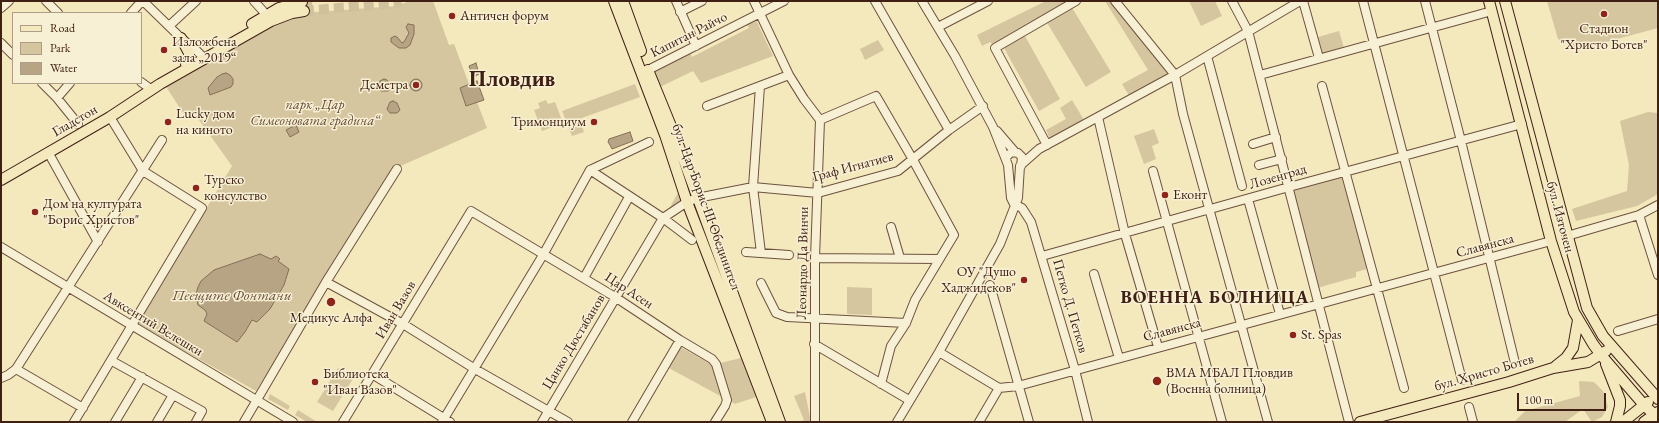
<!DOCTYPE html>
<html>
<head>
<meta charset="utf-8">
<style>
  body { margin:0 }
  #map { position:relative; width:1659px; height:423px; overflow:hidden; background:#f4e8bd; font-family:"EB Garamond",serif }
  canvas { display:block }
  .frame { position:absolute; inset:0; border:2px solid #402014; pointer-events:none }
  .legend { position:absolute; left:12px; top:12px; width:130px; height:72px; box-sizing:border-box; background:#f8f0d4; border:1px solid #ae9d87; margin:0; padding:5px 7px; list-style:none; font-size:12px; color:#402014 }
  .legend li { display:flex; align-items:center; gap:8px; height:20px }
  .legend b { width:20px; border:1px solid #ae9d87 }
  .scale { position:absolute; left:1517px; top:393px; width:89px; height:18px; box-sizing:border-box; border:2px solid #402014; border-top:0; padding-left:5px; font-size:12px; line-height:14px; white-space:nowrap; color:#402014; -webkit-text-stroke:3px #f8f0d4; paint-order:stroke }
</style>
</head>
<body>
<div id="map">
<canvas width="1659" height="423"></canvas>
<div class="frame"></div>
<ul class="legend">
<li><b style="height:5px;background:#f4e8bd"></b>Road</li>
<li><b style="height:11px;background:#d5c6a0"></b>Park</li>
<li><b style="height:11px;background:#b7a484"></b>Water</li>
</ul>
<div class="scale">100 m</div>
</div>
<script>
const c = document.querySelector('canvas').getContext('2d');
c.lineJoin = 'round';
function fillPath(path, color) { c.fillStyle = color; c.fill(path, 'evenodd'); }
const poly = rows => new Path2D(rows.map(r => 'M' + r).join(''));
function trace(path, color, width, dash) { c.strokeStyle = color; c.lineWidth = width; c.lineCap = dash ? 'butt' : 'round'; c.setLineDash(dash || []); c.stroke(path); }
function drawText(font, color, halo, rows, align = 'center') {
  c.font = font + ' "EB Garamond",serif'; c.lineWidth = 3; c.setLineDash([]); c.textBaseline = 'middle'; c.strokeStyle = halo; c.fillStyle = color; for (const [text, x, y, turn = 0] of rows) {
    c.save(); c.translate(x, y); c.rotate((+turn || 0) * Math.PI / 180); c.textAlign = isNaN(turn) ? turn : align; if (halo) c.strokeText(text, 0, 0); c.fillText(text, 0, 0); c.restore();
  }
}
fillPath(poly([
  [410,1,433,1,449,45,454,44,469,84,460,88,466,106,477,102,487,128,396,168,256,391,136,324,232,166,194,113,185,116,165,85,284,18,303,13,396,6],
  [1046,1,1071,1,995,47,990,42,982,46,977,35],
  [1105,1,1111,1,1170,74,1130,97,1122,84,1148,70],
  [1189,1,1215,1,1222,16,1201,26],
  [1547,1,1658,1,1658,28,1580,49,1558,39],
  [1071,6,1111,72,1086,87,1046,21],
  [756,20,773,56,701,83,693,71,660,87,653,71,690,53,692,57,749,28,747,24],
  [1339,31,1344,48,1323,54,1318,37],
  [1025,36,1060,99,1039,111,1004,48],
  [878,40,884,50,865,60,860,49],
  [635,84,640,97,579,119,584,132,572,136,562,111],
  [546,100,548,104,555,102,563,123,542,131,534,110,540,108,538,103],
  [1072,100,1084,120,1050,139,1046,130,1066,119,1060,108],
  [1648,112,1658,113,1658,194,1637,206,1576,221,1572,209,1627,191,1629,165,1620,121],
  [1154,129,1159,143,1152,146,1156,159,1144,164,1134,136],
  [1342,176,1367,269,1356,272,1356,277,1317,288,1292,190],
  [678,193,681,200,680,202,672,208,670,207],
  [847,287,872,288,872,315,847,314],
  [679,346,712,365,741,358,756,397,735,404,667,367],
  [338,368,354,377,333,411,317,402],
  [1579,381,1594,382,1603,391,1608,407,1602,417,1592,422,1583,409,1565,422,1514,422,1525,411,1580,396],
  [805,392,811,422,800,422,804,420,794,396],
  [270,394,290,406,288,410,268,399],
  [298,410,317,422,307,422,295,415]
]), '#d5c6a0');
const water = poly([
  [408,24,414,25,414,34,410,45,406,48,399,48,391,42,391,38,395,36,397,37,402,43,404,42,409,33,406,27,408,24],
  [476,63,479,74,473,77,469,66,476,63],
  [226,73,230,75,233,79,233,84,231,87,210,95,208,88,217,77,222,74,226,73],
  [384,79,387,80,391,86,390,89,388,91,381,91,378,88,380,81,384,79],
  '410 85a6 6 0 1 1 12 0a6 6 0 1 1-12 0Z',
  [477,81,484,100,466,106,460,88,477,81],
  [393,101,397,103,400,110,397,113,390,113,387,109,390,102,393,101],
  [296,125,299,132,290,137,286,130,296,125],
  [630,132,633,141,612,149,610,145,608,142,609,139,630,132],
  [260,254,271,259,276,256,280,259,278,261,289,269,284,285,270,309,257,322,252,320,245,332,237,342,204,321,207,314,205,310,198,305,196,294,198,287,201,281,214,270,260,254]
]);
fillPath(water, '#b7a484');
trace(water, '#876f57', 1);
trace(poly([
  [302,2,315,1],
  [304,11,395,3,401,1]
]), '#d0c09b', 10, [10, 5]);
const minor = poly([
  [46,1,58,13],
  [143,1,181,38,197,51,201,55,201,61],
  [254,1,263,11],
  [676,1,696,46],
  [754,1,789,75,804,99,820,120,815,258,815,422],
  [875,1,949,130],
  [922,1,955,56,993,127,1008,165,1011,198,1014,204],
  [1115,1,1175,75,1183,114,1268,422],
  [1232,1,1248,31,1349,422],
  [1303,1,1319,58],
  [1363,1,1462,380],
  [1425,1,1461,141,1515,363],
  [1,8,9,1],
  [680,12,702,1],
  [131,13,142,1],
  [169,26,196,1],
  [938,27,988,1],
  [1,43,13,55],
  [1207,56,1242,186],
  [648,70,784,1],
  [1260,75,1492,11],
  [141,82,152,90],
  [42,83,57,98,78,124],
  [760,86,753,187,761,253],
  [1322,86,1404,388],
  [57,98,70,83],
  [707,106,789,75],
  [1098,117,1125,234,1158,347],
  [820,120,876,96,912,158,954,235,915,300,906,323,891,346,881,384],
  [997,131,1015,152],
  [1253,144,1276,137],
  [1047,145,995,48,1076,1],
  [48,152,98,242],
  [1006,159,1007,156,1012,152,1018,153,1022,157,1021,166],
  [1022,164,1039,149,1175,75,1300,1],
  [1259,165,1282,159],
  [590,170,663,218,692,240],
  [1153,171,1222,422],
  [1248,199,1280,314],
  [1014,204,1022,208,1031,222,1075,370,1088,422],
  [1639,215,1658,275],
  [891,227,900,258],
  [1567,236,1639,215,1658,205],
  [1,247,293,422],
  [746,252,789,255],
  [1042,256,1289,187,1522,124],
  [815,258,939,259],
  [1094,274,1119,358],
  [584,278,629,197],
  [326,282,403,324,475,369,568,422],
  [761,283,776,313,787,317,906,323],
  [990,285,1029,422],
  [1618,331,1658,319],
  [814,344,909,400],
  [939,352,999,388],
  [112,361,202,411,196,422],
  [16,369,83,408],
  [372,374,450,422],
  [1,378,8,375,16,369,162,140],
  [999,388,1018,386,1551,241],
  [1469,407,1473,422],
  [74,422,202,208,143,171,110,117],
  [115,422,142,377],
  [157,422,173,395],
  [244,422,326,282,397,169],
  [343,422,471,211,615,297,680,340,712,359,716,364,727,400,725,406,715,422],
  [442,422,543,255,590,170,649,142],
  [542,422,663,218,687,202,697,198,753,187,818,193,898,171,949,130,983,106],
  [632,422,680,340],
  [897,422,939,352,1000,244,1018,198,1020,166],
  [979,422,999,388]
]);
const major = poly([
  [614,1,665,135,687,202,772,422],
  [623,1,641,51],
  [1489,1,1551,241,1574,312,1593,344,1601,355,1644,405,1658,418],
  [1505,1,1587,308,1603,336,1658,399],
  [252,24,279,8,302,2],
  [181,38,189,53,189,60,186,64],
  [648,70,675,136,780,422],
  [1,180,110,117,160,84,271,21,292,13,304,11],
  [1606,364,1620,400,1620,406,1616,422],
  [1556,366,1566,358,1573,348,1578,320],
  [1360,422,1509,382,1553,368,1588,362,1606,351],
  [1623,422,1648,402],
  [1644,422,1658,412]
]);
trace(minor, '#6d523e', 10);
trace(major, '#402014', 12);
trace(minor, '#f8f0d4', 8);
trace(major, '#f4e8bd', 10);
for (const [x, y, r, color] of [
  [1604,14,4,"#8f2418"],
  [452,16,4,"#8f2418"],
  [164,50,4,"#8f2418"],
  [416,85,4,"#8f2418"],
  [168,122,4,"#8f2418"],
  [594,122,4,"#8f2418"],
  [196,188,4,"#8f2418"],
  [1165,195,4,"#8f2418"],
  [35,212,4,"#8f2418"],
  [1024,280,4,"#8f2418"],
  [331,302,5,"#8f2418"],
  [1293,335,4,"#8f2418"],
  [1157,381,5,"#8f2418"],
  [315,382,4,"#8f2418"]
]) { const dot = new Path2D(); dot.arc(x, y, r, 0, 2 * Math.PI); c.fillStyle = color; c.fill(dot); trace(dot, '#f8f0d4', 1.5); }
drawText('14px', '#402014', '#f8f0d4', [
  ["Античен форум",460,16],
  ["Стадион",1604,29,"center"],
  ["\"Христо Ботев\"",1604,45,"center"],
  ["Изложбена",172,42],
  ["зала „2019“",172,58],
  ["Деметра",408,85,"right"],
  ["Lucky дом",176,114],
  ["на киното",176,130],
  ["Тримонциум",586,122,"right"],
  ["Турско",204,180],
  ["консулство",204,196],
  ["Еконт",1173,195],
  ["Дом на културата",43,204],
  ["\"Борис Христов\"",43,220],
  ["ОУ \"Душо",1016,272,"right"],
  ["Хаджидеков\"",1016,288,"right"],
  ["Медикус Алфа",331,318,"center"],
  ["St. Spas",1301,335],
  ["ВМА МБАЛ Пловдив",1166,373],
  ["(Военна болница)",1166,389],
  ["Библиотека",323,374],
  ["\"Иван Вазов\"",323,390]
], 'left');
drawText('14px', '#402014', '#f8f0d4', [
  ["Капитан Райчо",689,35,-27],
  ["Гладстон",75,121,-30],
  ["Граф Игнатиев",853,167,-15],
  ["Лозенград",1278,177,-16],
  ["бул. Цар Борис III Обединител",706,207,70],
  ["бул. Източен",1560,217,75],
  ["Славянска",1485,246,-15],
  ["Леонардо Да Винчи",803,263,-89],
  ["Цар Асен",629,291,33],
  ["Петко Д. Петков",1070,306,74],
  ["Иван Вазов",396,310,-59],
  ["Авксентий Велешки",153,324,31],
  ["Славянска",1172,330,-15],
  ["Цанко Дюстабанов",574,342,-59],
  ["бул. Христо Ботев",1484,373,-16]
]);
drawText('italic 14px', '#654a37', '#f8f0d4', [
  ["парк „Цар",315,105],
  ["Симеоновата градина“",315,121]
]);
drawText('italic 15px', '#6a4e3b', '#f8f0d4', [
  ["Пеещите Фонтани",232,296]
]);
c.letterSpacing = '1px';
drawText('bold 18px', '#402014', '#f8f0d4', [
  ["ВОЕННА БОЛНИЦА",1215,298]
]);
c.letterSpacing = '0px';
drawText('bold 22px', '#402014', '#f8f0d4', [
  ["Пловдив",512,80]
]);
</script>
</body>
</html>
